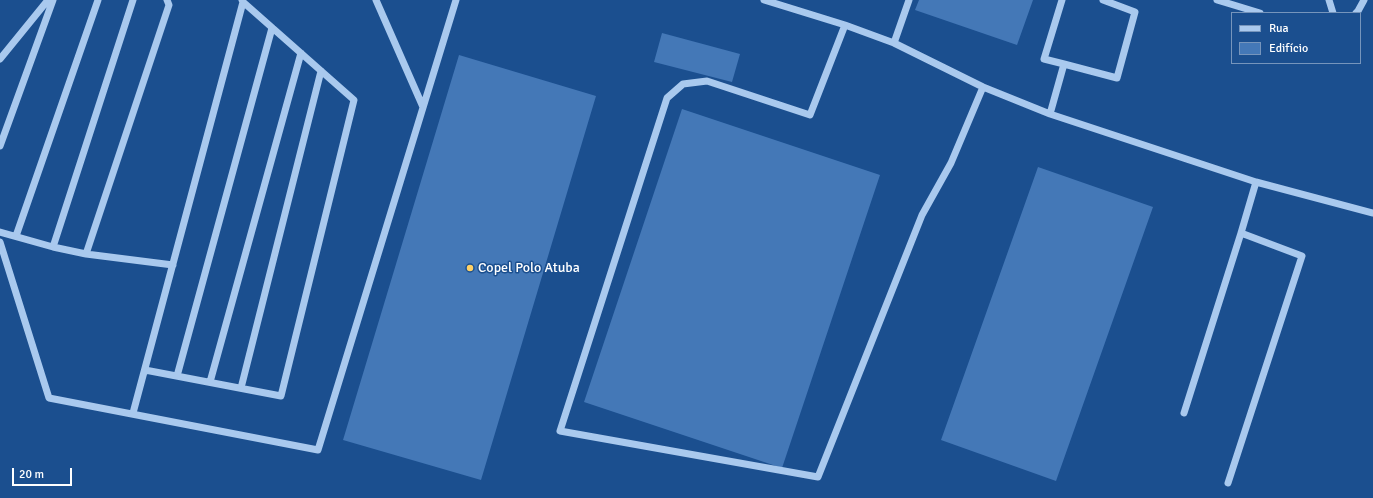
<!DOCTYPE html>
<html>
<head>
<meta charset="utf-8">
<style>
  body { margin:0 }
  #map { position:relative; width:1373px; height:498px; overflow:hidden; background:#1b4f8f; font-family:Signika,sans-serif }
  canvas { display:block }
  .legend { position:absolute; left:1231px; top:12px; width:130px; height:52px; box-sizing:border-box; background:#1b4f8f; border:1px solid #7695bc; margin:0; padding:5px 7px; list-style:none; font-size:12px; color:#fff }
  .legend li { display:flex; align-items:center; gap:8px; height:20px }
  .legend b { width:20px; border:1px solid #7695bc }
  .scale { position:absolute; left:12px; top:468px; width:60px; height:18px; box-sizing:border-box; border:2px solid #fff; border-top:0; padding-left:5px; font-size:12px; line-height:14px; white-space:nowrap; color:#fff; -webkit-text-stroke:3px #1b4f8f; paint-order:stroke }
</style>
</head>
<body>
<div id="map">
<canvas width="1373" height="498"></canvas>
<ul class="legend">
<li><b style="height:5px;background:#a9c9ee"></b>Rua</li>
<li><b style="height:11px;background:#4478b7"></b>Edifício</li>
</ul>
<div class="scale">20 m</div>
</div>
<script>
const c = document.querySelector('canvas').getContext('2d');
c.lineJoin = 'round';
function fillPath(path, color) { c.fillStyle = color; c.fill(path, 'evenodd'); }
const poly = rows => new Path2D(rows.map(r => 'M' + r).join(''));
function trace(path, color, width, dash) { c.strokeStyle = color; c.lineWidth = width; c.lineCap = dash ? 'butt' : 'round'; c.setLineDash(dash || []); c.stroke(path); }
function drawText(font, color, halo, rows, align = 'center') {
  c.font = font + ' Signika,sans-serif'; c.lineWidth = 3; c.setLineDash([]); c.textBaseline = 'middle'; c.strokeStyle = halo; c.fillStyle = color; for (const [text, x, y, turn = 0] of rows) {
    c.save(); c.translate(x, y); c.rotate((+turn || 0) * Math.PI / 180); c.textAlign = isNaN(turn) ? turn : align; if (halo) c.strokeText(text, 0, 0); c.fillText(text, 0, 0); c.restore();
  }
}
fillPath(poly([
  [919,0,1033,0,1017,45,915,10],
  [662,33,740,54,732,82,654,62],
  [459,55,596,96,481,480,343,440],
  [682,109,880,175,782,468,584,402],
  [1038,167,1153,207,1056,481,941,440]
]), '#4478b7');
trace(poly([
  [376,0,423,107],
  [764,0,845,25,894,43,983,87,1050,114,1256,182,1373,213],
  [1217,0,1260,13],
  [1329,0,1333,13],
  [1356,13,1358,11,1364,0],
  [845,25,810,115,707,81,683,84,667,98,560,431,818,477,922,215,951,163,983,87],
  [894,43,909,0],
  [0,59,48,0],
  [1064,64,1117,78,1135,12,1103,0],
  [1050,114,1064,64,1044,59,1062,0],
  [0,146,53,0],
  [0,232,53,247,86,254,173,265],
  [16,236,98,0],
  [0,242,49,398,318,450,456,0],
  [53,247,133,0],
  [86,254,169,5,167,0],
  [145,370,281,396,354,100,243,2],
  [177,376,272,28],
  [210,382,301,53],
  [241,388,321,71],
  [133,413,243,2,242,0],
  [1184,413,1241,233],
  [1228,483,1302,256,1241,233,1256,182]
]), '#a9c9ee', 7);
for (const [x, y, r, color] of [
  [470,268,4,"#ffd166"]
]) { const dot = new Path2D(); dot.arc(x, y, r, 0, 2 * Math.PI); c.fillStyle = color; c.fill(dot); trace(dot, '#1b4f8f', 1.5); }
drawText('14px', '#fff', '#1b4f8f', [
  ["Copel Polo Atuba",478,268]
], 'left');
</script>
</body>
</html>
